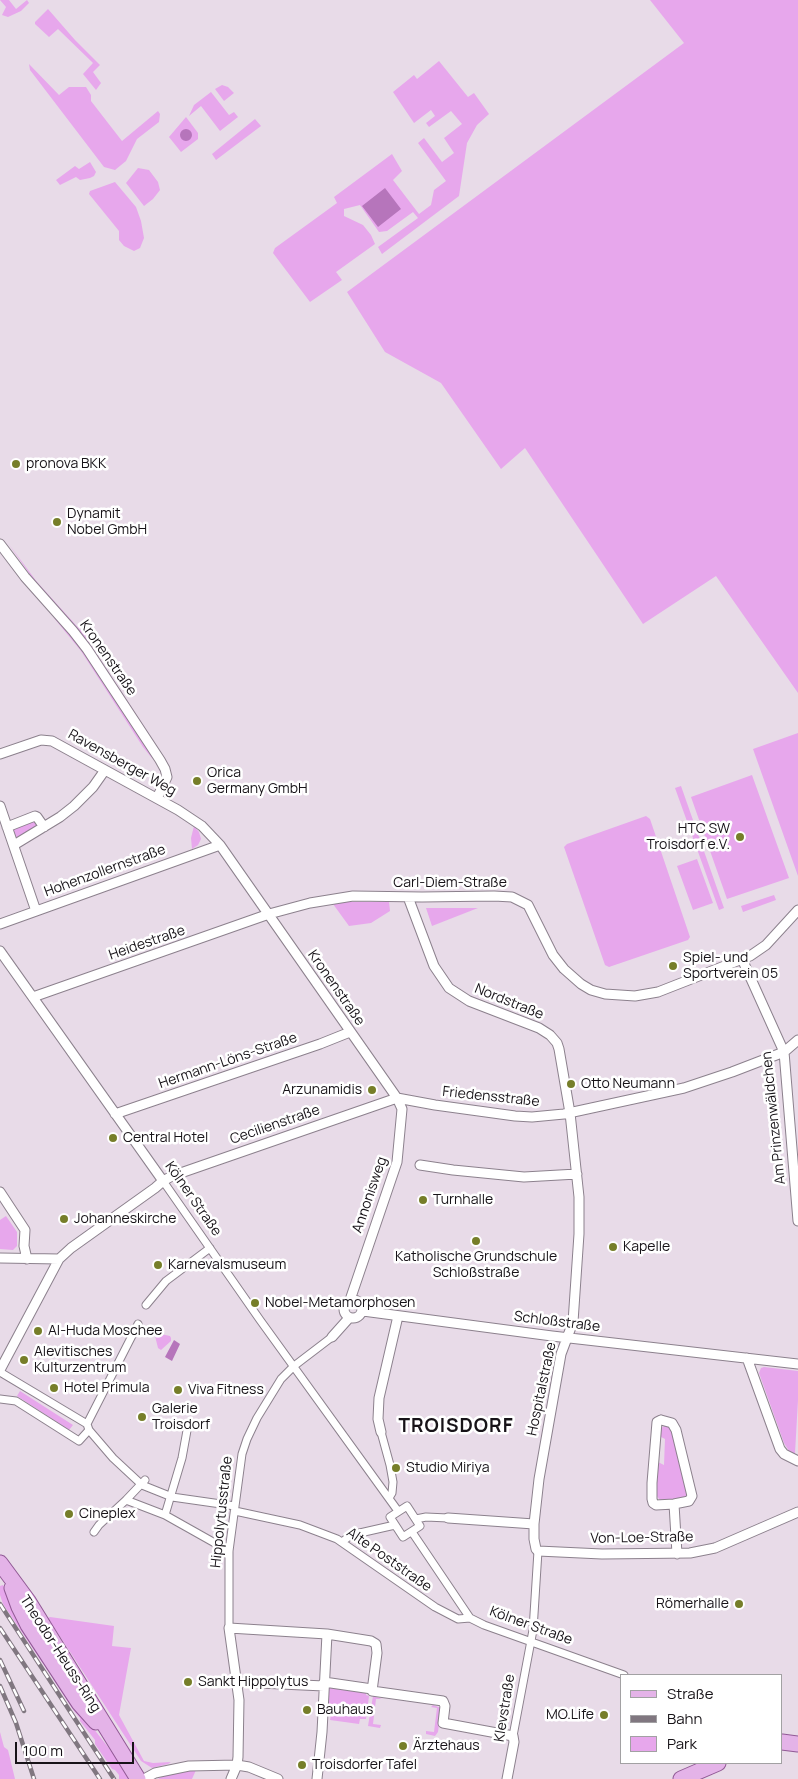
<!DOCTYPE html>
<html>
<head>
<meta charset="utf-8">
<style>
  body { margin:0 }
  #map { position:relative; width:798px; height:1779px; overflow:hidden; background:#e8dbe8; font-family:Manrope,sans-serif }
  canvas { display:block }
  .legend { position:absolute; left:620px; top:1674px; width:162px; height:90px; box-sizing:border-box; background:#fff; border:1px solid #a2a1a3; margin:0; padding:6px 9px; list-style:none; font-size:15px; color:#171318 }
  .legend li { display:flex; align-items:center; gap:10px; height:25px }
  .legend b { width:25px; border:1px solid #a2a1a3 }
  .scale { position:absolute; left:15px; top:1742px; width:119px; height:22px; box-sizing:border-box; border:2px solid #171318; border-top:0; padding-left:6px; font-size:15px; line-height:18px; white-space:nowrap; color:#171318; -webkit-text-stroke:4px #fff; paint-order:stroke }
</style>
</head>
<body>
<div id="map">
<canvas width="798" height="1779"></canvas>
<ul class="legend">
<li><b style="height:6px;background:#e4b3e8"></b>Straße</li>
<li><b style="height:6px;background:#807780"></b>Bahn</li>
<li><b style="height:14px;background:#e7a7ec"></b>Park</li>
</ul>
<div class="scale">100 m</div>
</div>
<script>
const c = document.querySelector('canvas').getContext('2d');
c.lineJoin = 'round';
function fillPath(path, color) { c.fillStyle = color; c.fill(path, 'evenodd'); }
const poly = rows => new Path2D(rows.map(r => 'M' + r).join(''));
function trace(path, color, width, dash) { c.strokeStyle = color; c.lineWidth = width; c.lineCap = dash ? 'butt' : 'round'; c.setLineDash(dash || []); c.stroke(path); }
function drawText(font, color, halo, rows, align = 'center') {
  c.font = font + ' Manrope,sans-serif'; c.lineWidth = 5; c.setLineDash([]); c.textBaseline = 'middle'; c.strokeStyle = halo; c.fillStyle = color; for (const [text, x, y, turn = 0] of rows) {
    c.save(); c.translate(x, y); c.rotate((+turn || 0) * Math.PI / 180); c.textAlign = isNaN(turn) ? turn : align; if (halo) c.strokeText(text, 0, 0); c.fillText(text, 0, 0); c.restore();
  }
}
fillPath(poly([
  [0,0,9,0,16,9,27,0,29,3,21,11,8,17,2,15,6,7],
  [650,0,798,0,798,693,716,576,643,624,525,448,501,469,441,383,385,352,347,292,684,43],
  [48,9,75,40,100,65,93,72,101,83,96,90,83,74,93,63,58,29,49,37,35,24,35,22],
  [439,61,468,97,474,93,489,114,477,125,467,143,459,196,382,254,378,247,418,218,413,212,387,231,379,232,360,205,344,209,344,216,363,225,371,235,375,244,336,272,342,280,310,302,273,253,275,248,337,203,334,197,392,154,402,171,393,180,419,214,431,205,434,190,446,181,418,143,424,138,442,162,454,153,444,138,462,124,451,111,429,127,426,123,435,116,431,110,414,123,393,92,414,75,417,79],
  [29,64,59,95,69,87,86,87,91,95,91,101,122,141,158,111,160,114,159,122,137,139,126,161,115,170,104,167,30,70],
  [222,85,228,87,234,93,224,101,215,89],
  [211,92,229,115,234,112,238,117,220,131,201,106,189,116,194,105],
  [186,117,198,133,198,139,181,152,169,137],
  [255,119,261,126,216,160,212,154],
  [90,162,96,172,94,176,90,178,80,180,76,177,60,185,56,180,75,166,79,169],
  [138,168,149,170,158,182,160,190,153,199,144,206,126,183],
  [115,182,136,207,141,221,144,238,140,248,134,251,124,246,119,240,119,231,89,194,90,191],
  [8,543,37,582,83,633,157,746,86,640,36,583],
  [54,618,57,619,66,629,85,654,157,762,151,757,143,747,81,651],
  [798,733,798,876,753,749],
  [752,775,789,878,727,899,691,797],
  [681,786,724,908,719,910,675,788],
  [646,816,650,819,690,937,688,940,609,967,605,965,564,847,567,844],
  [32,821,36,822,38,825,17,838,15,836,13,832,14,829],
  [194,826,199,832,201,839,198,845,192,849,191,838],
  [697,859,713,903,693,910,677,866],
  [774,895,776,900,743,912,741,906],
  [346,902,389,902,390,911,371,923,349,926,333,904],
  [426,908,478,908,432,926],
  [6,1216,17,1232,17,1246,13,1250,0,1249,0,1220],
  [156,1333,170,1336,171,1338,171,1341,161,1350,158,1348,155,1336],
  [764,1367,798,1371,798,1400,795,1453,793,1454,789,1451,784,1443,759,1373,761,1368],
  [20,1391,73,1425,69,1430,17,1396],
  [666,1425,671,1427,687,1492,686,1496,682,1498,663,1500,660,1500,656,1495,658,1462,664,1465,665,1439,659,1436,661,1428],
  [3,1585,10,1599,86,1719,119,1761,131,1779,119,1779,119,1775,115,1770,112,1769,95,1744,95,1740,80,1721,80,1718,74,1711,53,1679,53,1676,50,1671,46,1669,46,1666,41,1661,3,1604,0,1595,0,1586],
  [50,1617,114,1626,112,1646,131,1648,119,1715,144,1761,153,1763,171,1762,168,1764,152,1768,141,1761,48,1618],
  [329,1687,366,1692,366,1695,369,1696,366,1719,360,1719,359,1724,330,1720,331,1715,326,1714],
  [373,1696,382,1699,376,1699,373,1724,381,1725,380,1728,368,1726],
  [433,1705,441,1708,438,1732,435,1736,426,1734,426,1731,434,1732,437,1708,431,1707],
  [0,1732,4,1747,8,1750,15,1779,0,1779],
  [196,1770,192,1779,158,1779,161,1777,167,1775]
]), '#e7a7ec');
fillPath(poly([
  '180 135a6 6 0 1 1 12 0a6 6 0 1 1-12 0Z',
  [385,188,401,209,378,227,362,206],
  [174,1340,180,1344,172,1361,165,1357]
]), '#b675bb');
const pedestrian = poly([
  [163,1181,260,1320,398,1511],
  [146,1305,166,1281,210,1248],
  [0,1372,87,1424,89,1430,113,1458,142,1485,172,1497,235,1506],
  [0,1399,16,1401,79,1441,89,1430],
  [87,1424,138,1324],
  [381,1432,390,1465,393,1482,392,1493,389,1498],
  [126,1500,165,1515,229,1551],
  [407,1506,420,1526,403,1537,390,1517,407,1506],
  [235,1511,300,1525,337,1539,435,1607,458,1619,470,1618],
  [165,1515,182,1458,188,1425],
  [416,1519,426,1517,448,1518],
  [94,1532,99,1525,126,1500,145,1480],
  [412,1532,470,1618,484,1625,624,1675],
  [342,1542,351,1535,395,1525],
  [229,1628,229,1551,242,1454,247,1439,257,1418,281,1379,294,1366,332,1337],
  [513,1736,533,1630,538,1551]
]);
const minor = poly([
  [0,544,25,577,73,631,87,649,160,760,165,769,167,777,157,798],
  [0,754,41,740,52,741,178,810,202,826,220,845,397,1098,402,1109,397,1162,350,1300],
  [0,806,36,911],
  [7,827,35,816,37,817,44,827],
  [14,845,60,817,74,806,93,787,105,770],
  [408,897,434,966,449,988,469,1001,539,1028,550,1035,557,1043,559,1049,570,1113,579,1197,579,1234,573,1322,561,1354,539,1479,534,1524,534,1539,536,1549,538,1551,602,1554,690,1553,715,1548,798,1512],
  [0,924,220,845],
  [0,951,163,1181],
  [742,959,784,1052,798,1221],
  [33,997,269,914,310,903,353,896,422,897,494,896,512,897,528,905,553,955,564,969,581,984,591,990,605,994,635,996,658,992,750,956,766,945,798,910],
  [397,1098,435,1105,515,1116,532,1117,564,1114,684,1088,732,1072,784,1052,798,1040],
  [115,1114,320,1044,350,1032],
  [420,1165,453,1170,524,1177,577,1174],
  [0,1192,25,1230,24,1246,27,1259],
  [0,1258,59,1259],
  '344 1309a9 9 0 1 1 18 0a9 9 0 1 1-18 0Z',
  [363,1311,552,1336,798,1364],
  [332,1337,349,1318],
  [747,1358,780,1449,784,1454,798,1461],
  [0,1370,59,1259,71,1248,155,1188,163,1181,172,1176,397,1098],
  [661,1420,672,1423,676,1430,692,1496,689,1501,674,1504,656,1505,653,1503,652,1499,652,1483,657,1422,661,1420],
  [381,1432,378,1419,379,1398,398,1316],
  [674,1504,677,1554],
  [448,1518,534,1524],
  [238,1682,324,1686],
  [324,1682,372,1689],
  [144,1779,155,1773,189,1766,237,1765,249,1767,278,1779],
  [231,1779,237,1765,238,1757,239,1700,229,1628,327,1634,371,1641,376,1644,377,1653,372,1691,443,1701,445,1706,443,1723,513,1736,514,1742,507,1779],
  [317,1779,322,1732,327,1634]
]);
const primary = poly([
  [0,1563,28,1601,138,1779],
  [12,1588,19,1607,28,1625,79,1703,96,1722],
  [782,1742,798,1744],
  [681,1779,718,1763]
]);
trace(pedestrian, '#8c818d', 9);
trace(minor, '#8c818d', 11);
trace(primary, '#915a95', 17);
trace(pedestrian, '#fff', 7);
trace(minor, '#fff', 9);
trace(primary, '#e4b3e8', 15);
const rail = poly([
  [0,1604,114,1779],
  [0,1628,100,1779],
  [0,1660,24,1711],
  [0,1686,16,1723,34,1779]
]);
trace(rail, '#807780', 4.5);
trace(rail, '#fff', 2.5, [8]);
for (const [x, y, r, color] of [
  [16,464,5,"#767e29"],
  [57,522,5,"#767e29"],
  [197,781,5,"#767e29"],
  [740,837,5,"#767e29"],
  [673,966,5,"#767e29"],
  [571,1084,5,"#767e29"],
  [372,1090,5,"#767e29"],
  [113,1138,5,"#767e29"],
  [423,1200,5,"#767e29"],
  [64,1219,5,"#767e29"],
  [476,1241,5,"#767e29"],
  [613,1247,5,"#767e29"],
  [158,1265,5,"#767e29"],
  [255,1303,5,"#767e29"],
  [38,1331,5,"#767e29"],
  [24,1360,5,"#767e29"],
  [54,1388,5,"#767e29"],
  [178,1390,5,"#767e29"],
  [142,1417,5,"#767e29"],
  [396,1468,5,"#767e29"],
  [69,1514,5,"#767e29"],
  [739,1604,5,"#767e29"],
  [188,1682,5,"#767e29"],
  [307,1710,5,"#767e29"],
  [604,1715,5,"#767e29"],
  [403,1746,5,"#767e29"],
  [302,1765,5,"#767e29"]
]) { const dot = new Path2D(); dot.arc(x, y, r, 0, 2 * Math.PI); c.fillStyle = color; c.fill(dot); trace(dot, '#fff', 2); }
drawText('14px', '#171318', '#fff', [
  ["pronova BKK",26,464],
  ["Dynamit",67,514],
  ["Nobel GmbH",67,530],
  ["Orica",207,773],
  ["Germany GmbH",207,789],
  ["HTC SW",730,829,"right"],
  ["Troisdorf e.V.",730,845,"right"],
  ["Spiel- und",683,958],
  ["Sportverein 05",683,974],
  ["Otto Neumann",581,1084],
  ["Arzunamidis",362,1090,"right"],
  ["Central Hotel",123,1138],
  ["Turnhalle",433,1200],
  ["Johanneskirche",74,1219],
  ["Kapelle",623,1247],
  ["Katholische Grundschule",476,1257,"center"],
  ["Schloßstraße",476,1273,"center"],
  ["Karnevalsmuseum",168,1265],
  ["Nobel-Metamorphosen",265,1303],
  ["Al-Huda Moschee",48,1331],
  ["Alevitisches",34,1352],
  ["Kulturzentrum",34,1368],
  ["Hotel Primula",64,1388],
  ["Viva Fitness",188,1390],
  ["Galerie",152,1409],
  ["Troisdorf",152,1425],
  ["Studio Miriya",406,1468],
  ["Cineplex",79,1514],
  ["Römerhalle",729,1604,"right"],
  ["Sankt Hippolytus",198,1682],
  ["Bauhaus",317,1710],
  ["MO.Life",594,1715,"right"],
  ["Ärztehaus",413,1746],
  ["Troisdorfer Tafel",312,1765]
], 'left');
drawText('14px', '#171318', '#fff', [
  ["Kronenstraße",108,658,55],
  ["Ravensberger Weg",122,763,29],
  ["Hohenzollernstraße",105,871,-20],
  ["Carl-Diem-Straße",450,883],
  ["Heidestraße",147,943,-19],
  ["Kronenstraße",336,988,55],
  ["Nordstraße",509,1002,22],
  ["Hermann-Löns-Straße",228,1061,-19],
  ["Friedensstraße",491,1097,6],
  ["Am Prinzenwäldchen",774,1118,-96],
  ["Cecilienstraße",275,1125,-19],
  ["Annonisweg",370,1195,-71],
  ["Kölner Straße",193,1199,55],
  ["Schloßstraße",557,1322,7],
  ["Hospitalstraße",542,1389,-78],
  ["Hippolytusstraße",222,1512,-84],
  ["Von-Loe-Straße",642,1538,-1],
  ["Alte Poststraße",389,1560,35],
  ["Kölner Straße",531,1626,20],
  ["Theodor-Heuss-Ring",60,1654,57],
  ["Klevstraße",505,1708,-81]
]);
c.letterSpacing = '1px';
drawText('bold 19px', '#171318', '#fff', [
  ["TROISDORF",456,1427]
]);
c.letterSpacing = '0px';
</script>
</body>
</html>
